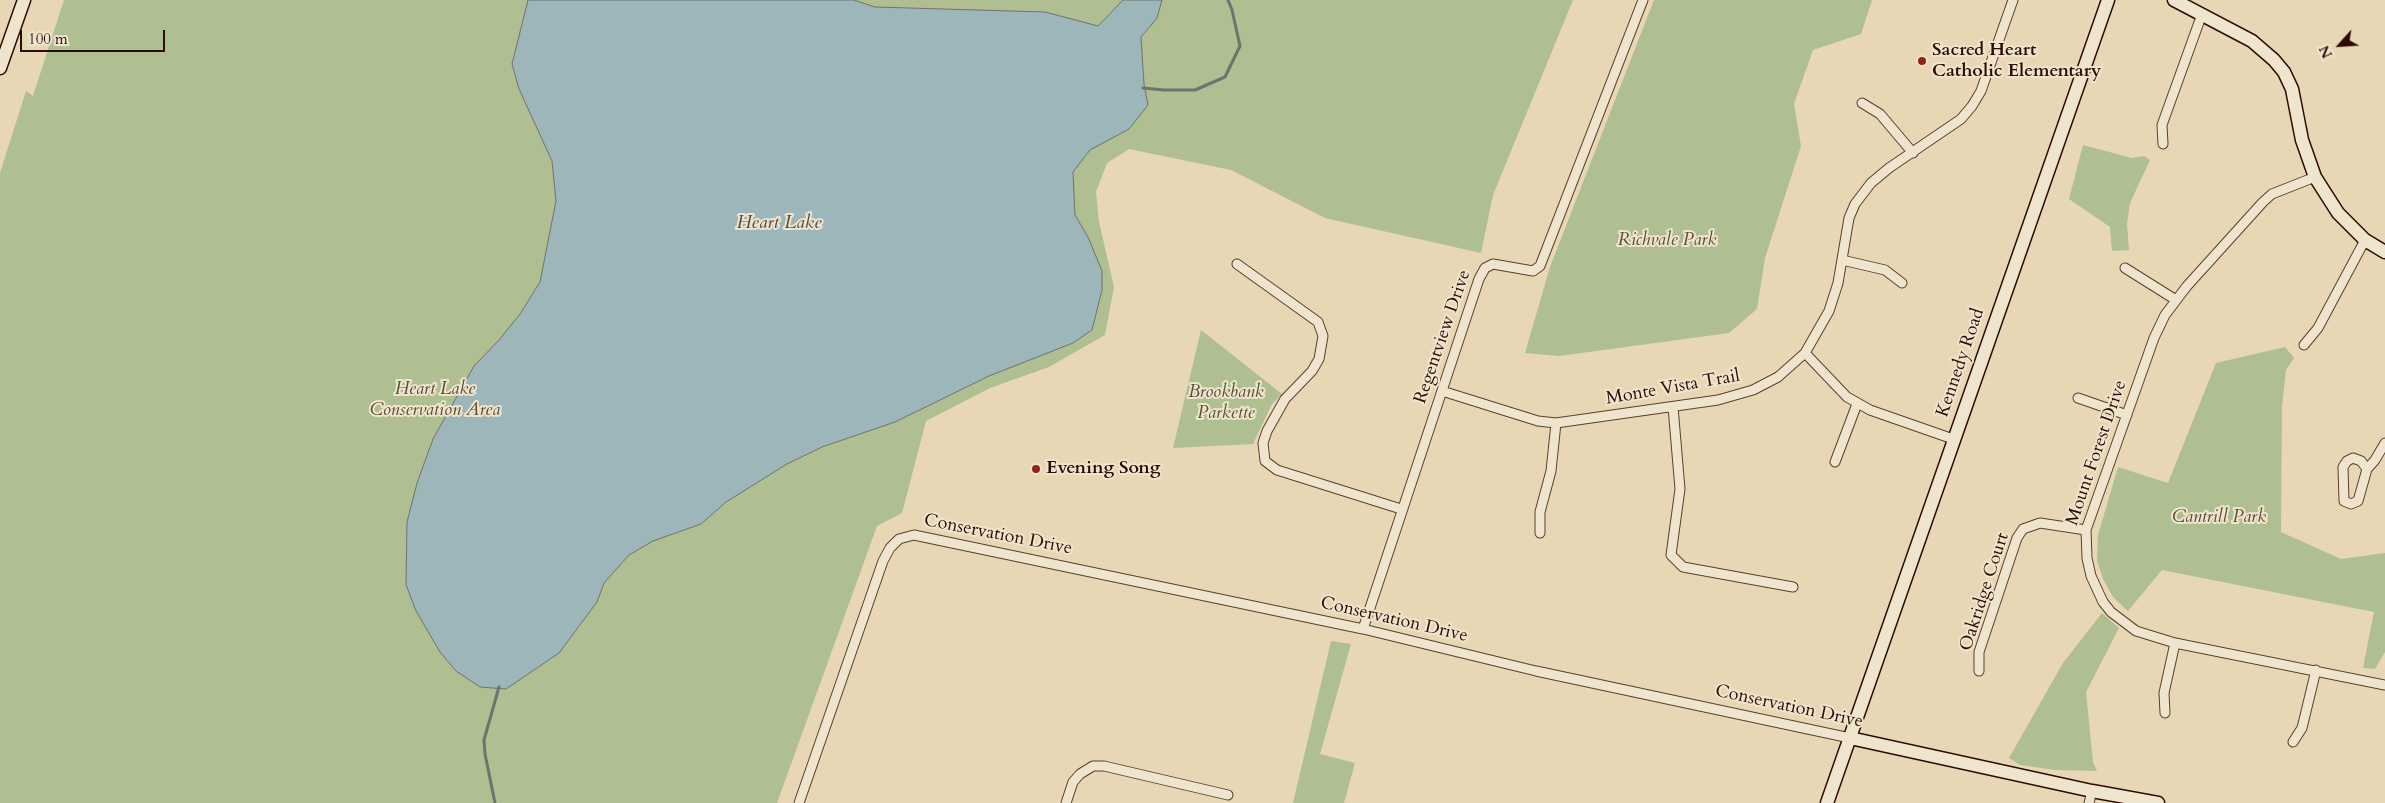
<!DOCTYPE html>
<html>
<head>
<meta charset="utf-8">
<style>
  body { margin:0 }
  #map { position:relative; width:2385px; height:803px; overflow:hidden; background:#e7d7b4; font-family:Cardo,serif }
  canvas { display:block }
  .north { position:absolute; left:2315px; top:20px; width:50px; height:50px; -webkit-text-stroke:4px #efe5ce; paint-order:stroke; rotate:244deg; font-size:14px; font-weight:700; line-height:20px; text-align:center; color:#2c0c00 }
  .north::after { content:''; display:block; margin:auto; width:18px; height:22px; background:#2c0c00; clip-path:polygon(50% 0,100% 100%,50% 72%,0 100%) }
  .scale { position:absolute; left:20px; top:30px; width:145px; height:22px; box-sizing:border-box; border:2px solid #2c0c00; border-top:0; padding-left:6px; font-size:15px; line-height:18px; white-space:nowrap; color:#2c0c00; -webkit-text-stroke:4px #efe5ce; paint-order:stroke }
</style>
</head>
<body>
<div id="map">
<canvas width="2385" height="803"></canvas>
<div class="north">N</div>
<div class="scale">100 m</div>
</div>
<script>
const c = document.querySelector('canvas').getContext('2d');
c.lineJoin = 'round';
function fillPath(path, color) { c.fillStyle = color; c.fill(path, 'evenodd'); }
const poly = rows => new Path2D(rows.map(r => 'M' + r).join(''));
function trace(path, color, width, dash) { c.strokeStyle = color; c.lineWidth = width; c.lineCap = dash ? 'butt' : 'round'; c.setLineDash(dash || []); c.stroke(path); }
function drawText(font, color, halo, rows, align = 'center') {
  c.font = font + ' Cardo,serif'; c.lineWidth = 4; c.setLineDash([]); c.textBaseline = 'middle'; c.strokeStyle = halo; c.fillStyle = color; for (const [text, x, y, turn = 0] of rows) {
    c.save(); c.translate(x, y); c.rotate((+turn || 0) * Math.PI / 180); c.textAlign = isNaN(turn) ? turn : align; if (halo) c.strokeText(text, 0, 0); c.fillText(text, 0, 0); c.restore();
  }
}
fillPath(poly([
  [64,0,1573,0,1493,195,1481,253,1325,218,1231,170,1129,149,1107,163,1096,192,1099,222,1114,287,1105,335,1049,367,990,388,926,421,902,513,877,526,777,803,0,803,0,173,26,91,33,96],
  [1654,0,1872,0,1861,34,1813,50,1794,104,1801,146,1765,258,1757,309,1729,333,1559,356,1525,353,1550,267],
  [2083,145,2132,158,2144,156,2150,160,2130,203,2127,223,2129,250,2112,251,2110,227,2069,199],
  [1201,330,1282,394,1272,404,1253,444,1173,448],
  [2285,347,2294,358,2286,370,2282,407,2281,532,2341,559,2385,553,2385,652,2375,669,2363,668,2374,612,2162,570,2128,611,2113,597,2103,579,2097,560,2098,535,2118,467,2168,483,2216,363],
  [2102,613,2119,628,2086,692,2093,762,2097,771,2055,770,2020,765,2009,758,2063,663],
  [1331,641,1351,644,1320,754,1355,763,1344,803,1293,803]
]), '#afbf91');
const water = poly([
  [528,0,854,0,875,7,1045,12,1098,26,1123,0,1162,0,1157,18,1141,37,1144,84,1148,105,1129,129,1090,150,1073,172,1075,215,1088,237,1102,271,1102,290,1092,330,1073,343,989,376,895,422,822,447,787,464,726,502,701,524,653,541,629,555,604,583,597,602,559,653,506,689,480,687,456,671,440,652,416,611,406,585,407,522,417,483,433,439,474,366,499,340,520,314,540,282,556,201,552,161,519,89,512,64,528,0]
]);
fillPath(water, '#9db6b9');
trace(water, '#70726f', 1);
trace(poly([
  [1143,88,1164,90,1195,90,1225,77,1240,46,1232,10,1228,0],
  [495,803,485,754,484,740,499,687]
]), '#70726f', 3);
const street = poly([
  [1862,103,1880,114,1913,153],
  [2163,144,2162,125,2202,14],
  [2315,177,2272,194,2263,202,2187,286,2165,315,2154,338,2086,530,2087,558,2091,576,2103,602,2111,612,2136,631,2175,643,2385,685],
  [1842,260,1885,270,1902,283],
  [1237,264,1318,322,1323,336,1319,359,1312,371,1285,399,1267,431,1263,443,1265,461,1277,470,1401,509],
  [2125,268,2176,300],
  [2304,345,2318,328,2365,240],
  [1805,353,1847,397,1870,410,1953,439],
  [1442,391,1538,421,1556,423,1718,400,1753,390,1778,377,1805,353,1829,311,1838,283,1849,218,1855,204,1871,183,1889,168,1961,119,1972,106,1981,91,2013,0],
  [2078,398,2127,415],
  [1673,407,1680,489,1671,555,1683,567,1793,587],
  [1835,462,1857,404],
  [2367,469,2361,461,2353,458,2347,461,2343,467,2344,501,2351,504,2358,501,2367,469,2375,460,2385,443],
  [1540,533,1540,512,1551,471,1556,423],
  [1363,629,1479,279,1485,268,1493,264,1533,271,1540,266,1643,0],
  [1979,671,1979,652,2017,538,2023,529,2040,523,2086,530],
  [2165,713,2164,693,2175,643],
  [2293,742,2302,728,2316,670],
  [799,803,883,561,890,548,899,539,914,535,1363,629,1536,671,1850,738],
  [1066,803,1073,782,1080,774,1093,766,1104,766,1228,795],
  [2089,803,2092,791]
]);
const secondary = poly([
  [2174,0,2252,41,2274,60,2284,72,2292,89,2302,140,2315,177,2338,213,2365,240,2385,252],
  [0,68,24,0],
  [1850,738,2092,791,2158,803],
  [1827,803,2108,0]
]);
trace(street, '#5b3f2d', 11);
trace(secondary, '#2c0c00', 15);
trace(street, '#efe5ce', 9);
trace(secondary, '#efe5ce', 12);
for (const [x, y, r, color] of [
  [1922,61,5,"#8f2418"],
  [1036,469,5,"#8f2418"]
]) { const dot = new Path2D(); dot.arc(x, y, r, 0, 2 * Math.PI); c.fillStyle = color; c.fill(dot); trace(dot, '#efe5ce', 2); }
drawText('bold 18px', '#2c0c00', '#efe5ce', [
  ["Sacred Heart",1932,51],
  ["Catholic Elementary",1932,72],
  ["Evening Song",1046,469]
], 'left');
drawText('italic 18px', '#5a4b33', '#efe5ce', [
  ["Richvale Park",1667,241],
  ["Heart Lake",435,390],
  ["Conservation Area",435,411],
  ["Brookbank",1226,393],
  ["Parkette",1226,414],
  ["Cantrill Park",2219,518]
]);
drawText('18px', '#2c0c00', '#efe5ce', [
  ["Regentview Drive",1443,337,-71],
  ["Kennedy Road",1961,363,-71],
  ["Monte Vista Trail",1673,388,-10],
  ["Mount Forest Drive",2097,453,-71],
  ["Conservation Drive",998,535,11],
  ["Oakridge Court",1985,592,-72],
  ["Conservation Drive",1394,620,13],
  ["Conservation Drive",1789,707,12]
]);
drawText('italic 19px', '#544841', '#efe5ce', [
  ["Heart Lake",779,224]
]);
</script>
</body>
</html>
